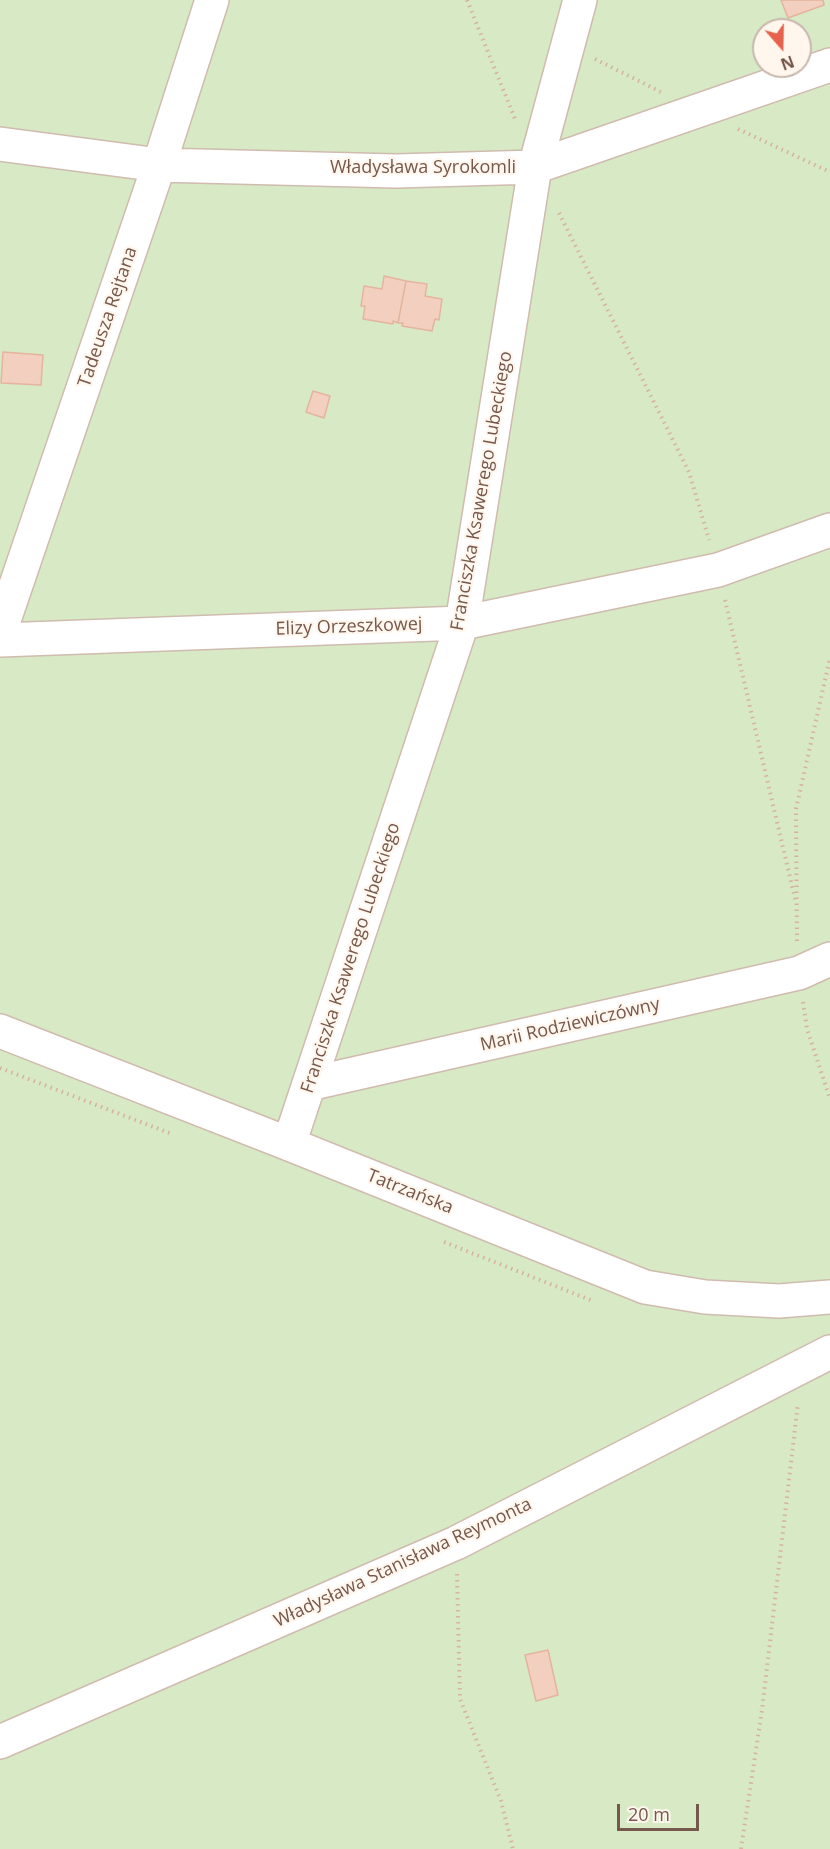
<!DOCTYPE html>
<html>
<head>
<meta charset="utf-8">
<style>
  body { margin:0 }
  #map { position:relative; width:830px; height:1849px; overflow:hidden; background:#fcf2e7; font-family:"Open Sans",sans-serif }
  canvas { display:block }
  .north { position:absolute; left:752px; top:18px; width:60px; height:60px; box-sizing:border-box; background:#fff7ee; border:2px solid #c8b7ad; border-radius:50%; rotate:160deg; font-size:16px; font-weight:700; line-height:24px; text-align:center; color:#76574b }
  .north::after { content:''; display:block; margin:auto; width:21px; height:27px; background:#e5634d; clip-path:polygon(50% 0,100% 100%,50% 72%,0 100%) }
  .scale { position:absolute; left:617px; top:1804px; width:82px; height:27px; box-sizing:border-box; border:3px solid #76574b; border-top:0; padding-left:8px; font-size:18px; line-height:21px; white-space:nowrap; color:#76574b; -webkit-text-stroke:4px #fff7ee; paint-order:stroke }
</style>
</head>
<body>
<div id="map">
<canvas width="830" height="1849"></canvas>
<div class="north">N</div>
<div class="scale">20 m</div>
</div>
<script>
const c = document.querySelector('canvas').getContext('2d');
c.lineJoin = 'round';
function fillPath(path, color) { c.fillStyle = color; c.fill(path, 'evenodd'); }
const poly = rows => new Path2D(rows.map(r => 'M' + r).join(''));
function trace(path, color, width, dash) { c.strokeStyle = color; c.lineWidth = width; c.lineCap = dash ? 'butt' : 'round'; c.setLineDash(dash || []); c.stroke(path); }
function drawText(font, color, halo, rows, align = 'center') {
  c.font = font + ' "Open Sans",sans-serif'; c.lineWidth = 4.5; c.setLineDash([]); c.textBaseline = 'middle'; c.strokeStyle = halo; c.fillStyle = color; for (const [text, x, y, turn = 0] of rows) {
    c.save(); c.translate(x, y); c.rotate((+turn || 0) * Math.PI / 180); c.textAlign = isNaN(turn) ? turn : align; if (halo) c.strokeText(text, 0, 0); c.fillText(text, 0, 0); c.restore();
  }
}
fillPath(poly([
  [0,0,830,0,830,1849,0,1849],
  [764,30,800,30,800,66,764,66]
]), '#d7eac5');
const building = poly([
  [781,0,823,0,824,5,788,18,781,0],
  [384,276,406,281,398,323,393,321,393,324,363,319,365,306,361,306,364,286,382,289,384,276],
  [406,281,427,284,425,296,442,299,439,320,435,319,432,331,402,326,403,323,398,323,406,281],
  [3,352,43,355,41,385,1,383,3,352],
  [313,391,330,396,324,418,306,412,313,391],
  [548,1650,558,1695,536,1701,525,1655,548,1650]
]);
fillPath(building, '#f2cfbf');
trace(building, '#e4b49f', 1.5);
const minor = poly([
  [0,144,159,165,396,171,535,167,830,65],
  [0,632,159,165,212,0],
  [0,640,462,623,718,570,830,530],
  [0,1031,289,1144,645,1287,705,1297,779,1301,830,1297],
  [309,1084,799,973,830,959],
  [289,1144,462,623,535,167,580,0],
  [0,1742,456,1543,830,1352]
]);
trace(minor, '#d0bbaf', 36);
trace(poly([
  [467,0,515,119],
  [595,59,661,92],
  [738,129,830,172],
  [559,213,689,472,709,540],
  [725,600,796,903],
  [797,941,796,809,830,658],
  [803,1002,807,1029,830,1099],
  [0,1068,172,1134],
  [444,1242,593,1301],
  [457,1574,460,1699,501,1801,513,1849],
  [741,1849,762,1710,798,1403]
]), '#d7b2a1', 4, [1.5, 4.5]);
trace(minor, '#fff', 33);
drawText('18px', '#76574b', '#fff7ee', [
  ["Władysława Syrokomli",423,168],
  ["Tadeusza Rejtana",108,317,-71],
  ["Franciszka Ksawerego Lubeckiego",482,491,-80],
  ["Elizy Orzeszkowej",349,627,-2],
  ["Franciszka Ksawerego Lubeckiego",351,958,-72],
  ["Marii Rodziewiczówny",570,1025,-13],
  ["Tatrzańska",410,1192,22],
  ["Władysława Stanisława Reymonta",403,1563,-25]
]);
</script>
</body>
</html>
